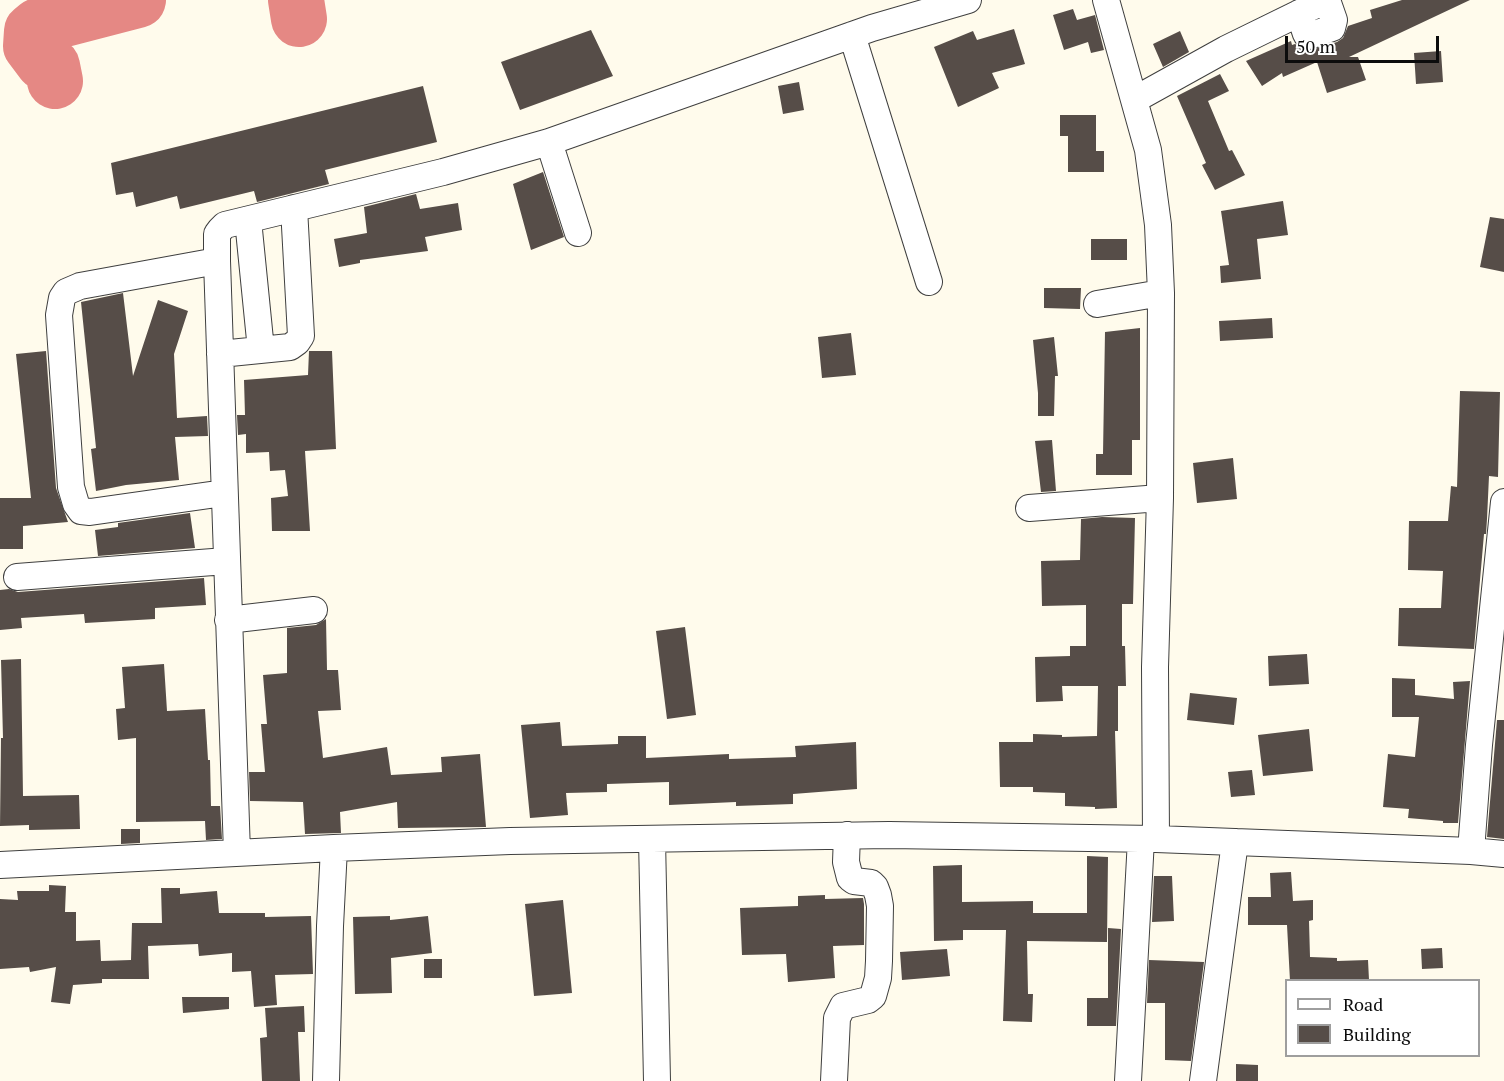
<!DOCTYPE html>
<html>
<head>
<meta charset="utf-8">
<style>
  body { margin:0 }
  #map { position:relative; width:1504px; height:1081px; overflow:hidden; background:#fffbec; font-family:"PT Serif",serif }
  canvas { display:block }
  .legend { position:absolute; left:1285px; top:979px; width:195px; height:78px; box-sizing:border-box; background:#fff; border:2px solid #9e9e9e; margin:0; padding:8px 10px; list-style:none; font-size:18px; color:#0c0c0c }
  .legend li { display:flex; align-items:center; gap:12px; height:30px }
  .legend b { width:30px; border:2px solid #9e9e9e }
  .scale { position:absolute; left:1285px; top:36px; width:154px; height:27px; box-sizing:border-box; border:3px solid #0c0c0c; border-top:0; padding-left:8px; font-size:18px; line-height:21px; white-space:nowrap; color:#0c0c0c; -webkit-text-stroke:4px #fff; paint-order:stroke }
</style>
</head>
<body>
<div id="map">
<canvas width="1504" height="1081"></canvas>
<ul class="legend">
<li><b style="height:8px;background:#fff"></b>Road</li>
<li><b style="height:16px;background:#564d48"></b>Building</li>
</ul>
<div class="scale">50 m</div>
</div>
<script>
const c = document.querySelector('canvas').getContext('2d');
c.lineJoin = 'round';
const poly = rows => new Path2D(rows.map(r => 'M' + r).join(''));
function trace(path, color, width, dash) { c.strokeStyle = color; c.lineWidth = width; c.lineCap = dash ? 'butt' : 'round'; c.setLineDash(dash || []); c.stroke(path); }
function fillPath(path, color) { c.fillStyle = color; c.fill(path, 'evenodd'); }
trace(poly([
  [296,0,299,19],
  [55,81,52,66,43,62,31,46,32,31,38,26,138,0]
]), '#e58884', 56);
fillPath(poly([
  [1402,0,1470,0,1349,57,1358,57,1366,80,1327,93,1317,62,1283,77,1282,73,1262,86,1246,61,1291,41,1292,45,1295,44,1308,51,1337,42,1343,38,1348,26,1372,18,1370,10],
  [1073,9,1077,20,1095,15,1104,50,1091,53,1088,42,1064,50,1053,15],
  [1014,29,1025,64,992,73,999,88,958,107,934,47,973,31,977,40],
  [591,30,613,76,520,110,501,62],
  [1180,31,1189,52,1163,67,1153,44],
  [1441,51,1443,82,1416,84,1414,53],
  [1220,74,1229,91,1208,101,1229,151,1232,150,1245,175,1215,190,1202,165,1206,163,1177,96],
  [799,82,804,110,783,114,778,86],
  [423,86,437,142,325,170,329,184,257,202,254,191,180,209,177,196,136,207,133,192,116,195,111,163],
  [1060,115,1096,115,1096,151,1104,151,1104,172,1068,172,1068,136,1060,136],
  [543,172,564,237,531,250,513,184],
  [416,194,420,209,458,203,462,230,425,237,428,251,360,260,360,263,339,267,334,239,367,233,364,207],
  [1283,201,1288,235,1257,239,1261,279,1221,283,1220,266,1229,265,1221,211],
  [1490,217,1504,219,1504,272,1480,267],
  [1091,239,1127,239,1127,260,1091,260],
  [1044,288,1081,288,1080,309,1044,308],
  [123,293,133,376,158,300,188,311,174,354,177,418,207,416,208,436,175,437,179,480,126,485,96,491,91,449,96,448,81,302],
  [1272,318,1273,338,1220,341,1219,321],
  [1140,328,1140,440,1132,440,1132,475,1096,475,1096,454,1103,454,1105,332],
  [851,333,856,375,822,378,818,337],
  [1054,337,1058,376,1055,376,1054,416,1038,416,1038,393,1033,340],
  [46,351,56,488,68,522,23,526,23,549,0,549,0,498,31,498,16,354],
  [309,351,332,351,336,449,305,451,310,531,272,531,271,498,288,496,285,470,270,471,269,452,246,453,246,434,238,435,237,415,245,415,244,380,308,375],
  [1460,391,1500,392,1498,477,1489,476,1487,519,1486,534,1484,534,1474,649,1398,646,1399,608,1441,608,1443,571,1408,570,1409,521,1448,521,1451,486,1457,487],
  [1052,440,1056,491,1041,492,1035,441],
  [1233,458,1237,499,1197,503,1193,463],
  [190,513,195,548,98,556,95,530,118,527,118,523],
  [1102,517,1135,518,1133,604,1122,604,1122,646,1125,646,1126,686,1118,686,1118,731,1115,731,1117,808,1095,809,1095,807,1065,806,1065,793,1033,792,1033,787,1000,787,999,742,1033,742,1033,734,1062,735,1062,737,1097,736,1098,686,1062,686,1063,701,1036,702,1035,657,1070,656,1070,646,1086,646,1086,605,1042,606,1041,561,1080,560,1081,519],
  [204,578,206,605,155,608,155,619,85,623,84,614,21,618,22,628,0,630,0,590,9,589,18,592],
  [326,619,327,670,338,670,341,710,318,711,323,758,387,747,391,775,442,772,441,757,480,754,486,827,398,828,397,802,340,812,341,833,305,834,303,802,250,801,249,772,265,772,261,724,267,724,263,675,287,673,287,628,316,625],
  [685,627,696,715,667,719,656,631],
  [1307,654,1309,684,1269,686,1268,656],
  [21,659,23,796,79,795,80,829,29,830,29,825,0,826,1,738,3,738,1,660],
  [164,664,167,711,205,709,208,760,210,760,211,806,220,806,222,839,206,840,205,821,136,822,136,738,118,740,116,709,125,708,122,667],
  [1392,678,1415,679,1415,695,1454,699,1453,682,1470,681,1458,823,1443,823,1443,821,1408,818,1409,809,1383,807,1388,754,1415,757,1419,717,1392,717],
  [1190,693,1237,698,1234,725,1187,720],
  [1497,720,1504,720,1504,839,1487,837],
  [560,722,562,746,618,744,618,736,646,736,646,758,729,754,729,759,796,757,795,746,856,742,857,789,793,794,793,804,736,806,736,802,669,805,669,782,607,784,607,792,566,793,568,815,530,818,521,725],
  [1309,729,1313,771,1263,776,1258,735],
  [1252,770,1255,795,1231,797,1228,772],
  [121,829,140,829,140,843,121,844],
  [1087,856,1108,857,1107,942,1027,941,1028,994,1033,994,1032,1022,1003,1021,1006,930,963,930,963,940,934,941,933,866,962,865,962,902,1033,901,1033,913,1087,913],
  [1291,872,1293,901,1313,900,1313,920,1309,921,1310,957,1337,958,1337,961,1368,960,1369,980,1290,981,1287,925,1248,925,1248,897,1271,897,1270,873],
  [1154,876,1172,876,1174,921,1152,922],
  [49,885,66,886,65,912,76,912,76,941,100,940,101,961,131,960,132,923,162,923,161,888,180,888,180,894,217,891,219,913,265,913,265,917,311,916,313,974,275,975,277,1005,254,1007,251,971,232,972,232,953,199,956,198,944,148,946,149,979,102,979,102,983,73,985,70,1004,51,1002,56,967,30,972,29,967,0,969,0,899,18,900,17,891,49,891],
  [825,895,825,899,863,898,864,904,864,945,833,946,835,978,788,982,786,954,742,955,740,908,798,906,798,896],
  [563,900,572,993,534,996,525,904],
  [390,916,390,920,428,916,432,953,391,958,392,993,355,994,353,917],
  [1108,928,1121,929,1116,1026,1087,1026,1087,998,1108,998],
  [1442,948,1443,968,1422,969,1421,949],
  [947,949,950,976,902,980,900,952],
  [424,959,442,959,442,978,424,978],
  [1149,960,1204,962,1191,1061,1165,1060,1165,1003,1147,1003],
  [182,997,229,997,229,1009,183,1013],
  [304,1006,305,1032,298,1032,300,1081,262,1081,260,1038,267,1037,265,1008],
  [1236,1064,1258,1065,1258,1081,1236,1081]
]), '#564d48');
const minor = poly([
  [1106,0,1148,150,1158,225,1161,293,1160,498,1155,667,1156,839],
  [1299,13,1306,34,1309,36,1332,28,1334,20,1327,0],
  [852,35,929,282],
  [1134,100,1226,49,1326,0],
  [549,142,578,233],
  [248,220,261,350],
  [217,261,80,286,66,292,62,298,59,315,71,487,76,504,81,511,90,512,224,493],
  [1097,304,1161,293],
  [220,354,290,347,297,342,301,336,294,208],
  [1029,508,1160,498],
  [17,577,226,561],
  [228,620,314,610],
  [652,839,657,1081],
  [1471,851,1479,745,1504,502],
  [237,853,217,261,217,234,220,230,225,225,443,172,549,142,872,28,968,0],
  [0,865,334,848,510,841,889,835,1156,839,1471,851,1504,854],
  [326,1081,330,926,334,848],
  [834,1081,837,1018,843,1006,868,1000,873,996,878,978,879,961,880,906,878,895,875,887,871,883,854,881,850,878,846,862,847,835],
  [1128,1081,1141,839],
  [1203,1081,1235,842]
]);
trace(minor, '#3f3f3f', 28);
trace(minor, '#fff', 26);
</script>
</body>
</html>
